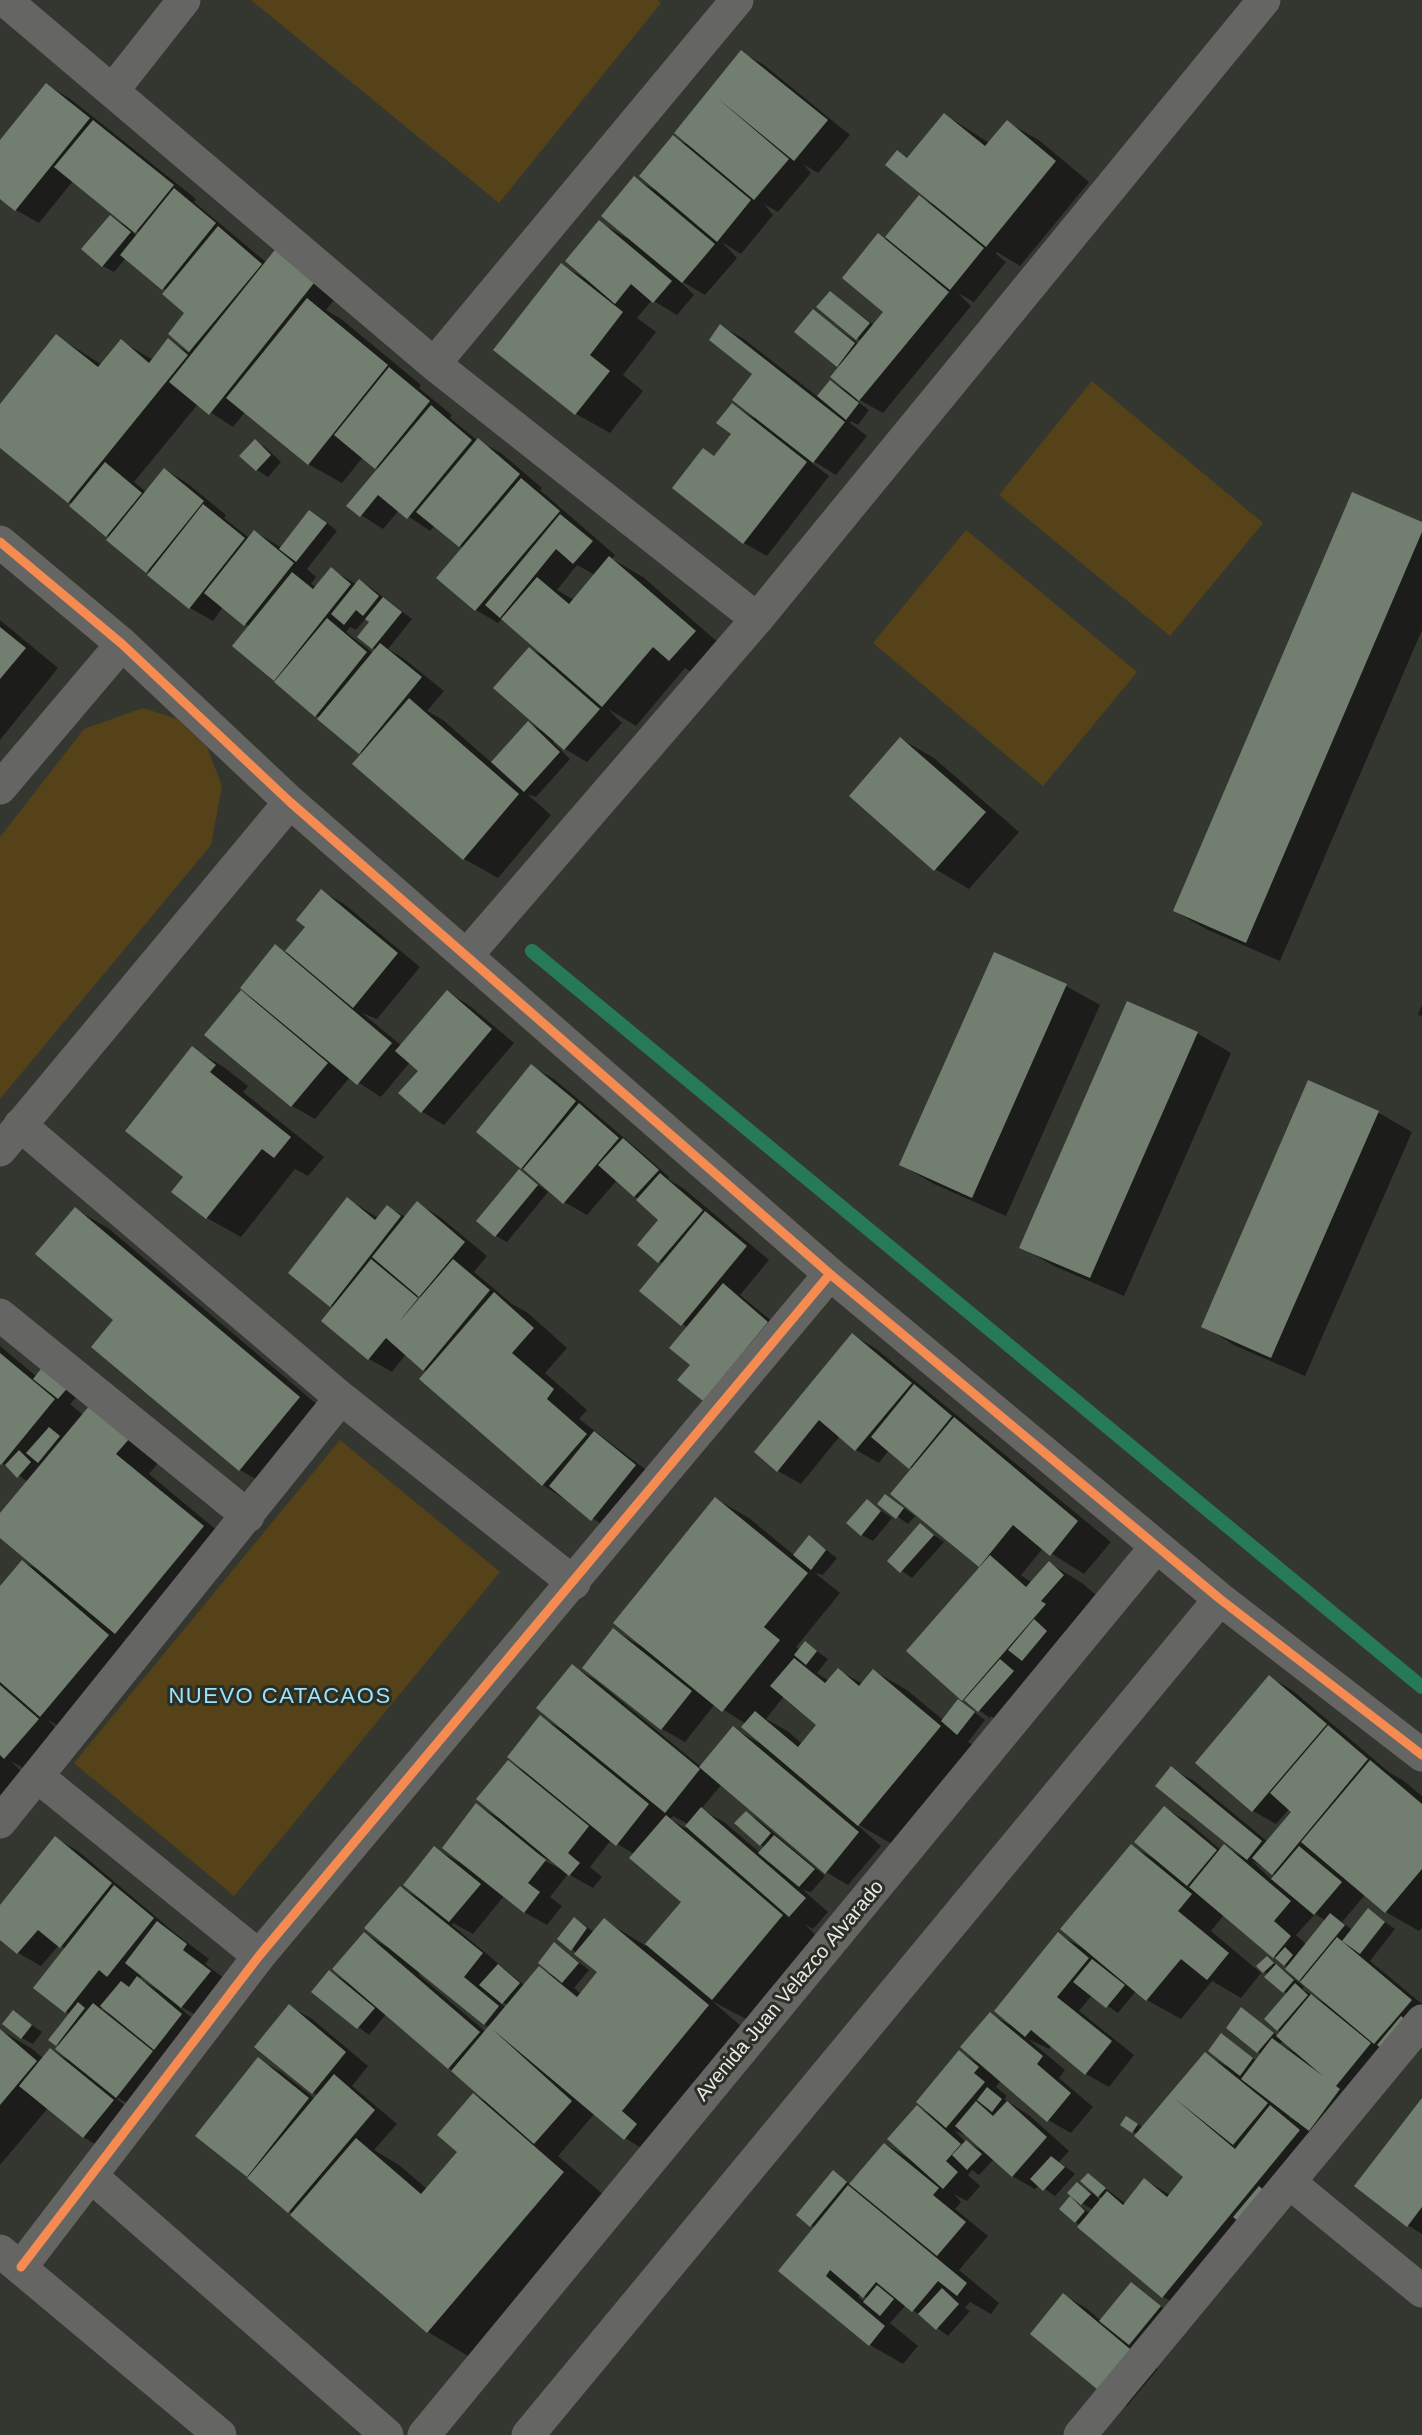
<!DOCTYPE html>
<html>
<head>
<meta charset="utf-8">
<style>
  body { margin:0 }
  canvas { display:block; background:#343630 }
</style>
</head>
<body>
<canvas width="1422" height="2435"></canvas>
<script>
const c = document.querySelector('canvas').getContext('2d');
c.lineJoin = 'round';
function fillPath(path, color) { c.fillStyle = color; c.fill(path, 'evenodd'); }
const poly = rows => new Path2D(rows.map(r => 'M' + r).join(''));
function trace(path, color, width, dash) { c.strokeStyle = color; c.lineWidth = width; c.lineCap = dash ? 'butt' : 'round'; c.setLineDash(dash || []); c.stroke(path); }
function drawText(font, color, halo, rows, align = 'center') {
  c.font = font + ' Arial,sans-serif'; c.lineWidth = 6; c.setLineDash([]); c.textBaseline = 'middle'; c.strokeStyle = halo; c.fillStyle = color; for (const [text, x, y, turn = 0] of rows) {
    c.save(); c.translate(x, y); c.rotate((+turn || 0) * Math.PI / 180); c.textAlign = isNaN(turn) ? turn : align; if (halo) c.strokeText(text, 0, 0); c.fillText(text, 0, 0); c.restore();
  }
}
fillPath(poly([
  [251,0,658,0,661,3,499,203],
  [1092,381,1263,523,1170,636,999,495],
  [966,530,1137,672,1043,786,873,643],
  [143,708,177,719,207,747,222,786,211,845,0,1099,0,837,84,729],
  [340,1440,500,1572,234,1896,74,1763]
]), '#554218');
fillPath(poly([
  [741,52,764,65,850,135,818,173,803,164,811,173,778,212,764,204,773,215,741,254,722,242,737,258,705,295,678,279,694,295,677,315,652,300,637,318,656,332,623,375,643,391,610,433,576,414,495,350,562,265,584,278,599,222,627,238,634,178,655,190,674,137,686,144],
  [47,85,69,98,116,135,196,199,194,202,267,263,340,292,326,310,341,319,421,385,419,388,452,415,450,418,477,440,501,453,542,488,540,490,615,555,612,559,643,577,728,651,703,679,685,668,636,726,608,709,622,723,587,762,565,749,555,740,553,742,570,759,536,797,527,794,551,815,498,878,464,859,363,754,274,680,250,627,223,607,213,621,190,608,72,504,0,447,0,407,57,336,102,365,121,341,153,360,168,340,189,353,190,351,170,334,187,313,167,291,126,258,114,272,103,266,110,217,126,226,137,236,140,233,73,181,39,223,16,210,0,197,0,142],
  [198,404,233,427,245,412,308,464,342,483,363,457,379,469,361,515,383,529,399,510,430,531,435,525,463,548,476,610,498,623,502,619,546,657,529,649,542,731,529,723,492,763,443,720,427,711,444,691,403,658,388,649,412,619,370,587,359,581,356,584,331,569,316,587,311,584,316,577,307,569,337,531,321,518,309,512,282,548,254,531,249,538,224,518,226,515,187,483,164,469,146,492,134,482],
  [577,565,595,575,574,600,557,590],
  [366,618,372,622,373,648,376,649,373,653,346,632,350,627,356,630],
  [944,114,989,143,1007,122,1040,141,1089,182,1020,266,997,252,996,254,1006,262,974,302,958,293,971,306,883,413,858,399,857,401,869,410,858,425,851,421,850,423,867,436,836,475,813,461,812,463,829,476,767,556,744,543,674,488,703,450,715,456,733,434,732,405,754,418,756,416,755,374,721,326,744,339,818,397,831,382,845,390,840,367,813,311,859,344,861,341,818,307,831,293,874,325,885,311,879,235,885,239,919,197,934,205,935,204,898,152,908,158],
  [255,441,266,448,281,462,268,477,257,470,241,456],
  [1422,523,1422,630,1280,961,1208,930,1174,911],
  [0,620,58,668,0,740],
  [901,739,934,758,1019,832,969,889,935,869],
  [321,891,344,904,420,967,377,1019,362,1013,402,1046,448,992,470,1006,514,1043,444,1125,421,1111,420,1071,410,1062,381,1097,350,1077,315,1119,292,1106,206,1035,241,992,254,999,276,946,286,953,307,927],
  [995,954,1066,986,1100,1005,1006,1216,934,1184,901,1165],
  [1422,1005,1422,1017,1418,1014],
  [1197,1033,1231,1053,1124,1296,1054,1266,1021,1247],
  [192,1048,225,1068,248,1086,243,1092,324,1157,308,1176,295,1169,241,1237,207,1218,174,1191,185,1176],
  [531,1066,554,1079,641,1152,669,1177,668,1179,683,1188,769,1260,740,1295,790,1336,693,1365,688,1328,641,1291,663,1264,659,1261,661,1220,617,1180,587,1215,564,1202,522,1168],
  [1309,1082,1379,1113,1412,1132,1305,1376,1236,1346,1203,1326],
  [519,1171,548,1192,507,1242,496,1236],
  [348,1199,378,1218,387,1207,406,1217,417,1203,440,1217,487,1256,474,1272,512,1304,528,1313,567,1348,545,1373,587,1410,579,1419,658,1479,615,1533,543,1485,421,1379,427,1372,406,1354,392,1372,369,1359,331,1305],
  [419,1295,422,1298,406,1313,405,1312],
  [75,1209,108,1228,333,1418,273,1489,240,1470,115,1320],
  [853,1335,875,1348,1111,1542,1084,1574,1043,1548,1021,1575,1032,1583,1049,1563,1082,1583,1096,1595,996,1719,991,1716,990,1718,963,1699,981,1567,892,1494,913,1469,889,1450,879,1463,856,1450,840,1436,801,1484,778,1471,756,1452],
  [0,1346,37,1377,80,1393,70,1404,83,1415,162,1458,149,1474,237,1547,150,1653,123,1637,142,1656,74,1735,48,1720,61,1733,28,1771,11,1761,27,1777,0,1809,0,1588,23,1562,40,1570,0,1536,0,1516,28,1482,0,1462],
  [886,1495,915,1516,908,1524,880,1504],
  [716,1499,749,1518,795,1556,809,1537,837,1558,823,1575,815,1573,840,1593,796,1647,800,1650,805,1643,828,1659,817,1673,829,1681,838,1670,863,1684,874,1671,907,1690,943,1720,959,1701,985,1720,968,1742,974,1746,892,1844,854,1822,881,1846,848,1885,826,1872,722,1784,701,1809,724,1822,760,1853,765,1847,761,1845,746,1813,757,1819,825,1876,811,1892,803,1890,828,1912,813,1929,805,1924,816,1936,746,2019,712,2001,741,2026,658,2158,625,2138,595,2113,558,2156,606,2197,470,2357,428,2332,293,2214,197,2135,258,2059,281,2072,315,2099,318,2096,256,2047,289,2006,312,2019,368,2066,352,2086,397,2124,374,2150,399,2165,427,2189,459,2152,473,2095,491,2104,386,2014,369,2035,313,1992,330,1972,347,1982,365,1934,387,1947,400,1887,420,1899,434,1848,459,1862,477,1805,497,1817,508,1762,524,1771,540,1717,563,1730,564,1728,572,1666,597,1681,701,1767,733,1728,759,1743,746,1724,715,1704,685,1742,662,1729,614,1630,639,1645],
  [784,1696,818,1725,802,1744,789,1732,766,1719],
  [673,1816,688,1824,685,1828,670,1819],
  [611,1840,634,1854,683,1902,646,1946,604,1920,594,1932,575,1919,572,1949,599,1972,581,1994,574,1988,589,1970,555,1944,555,1977,539,1968,525,1986,452,1925,453,1923,473,1934,504,1896,524,1912,547,1925,562,1906,550,1897,568,1874,593,1888,602,1877,590,1867],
  [540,1855,558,1865,563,1870,539,1858],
  [421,1972,484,2024,490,2028,486,2032,419,1975],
  [500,2001,508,2005,506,2008,499,2002],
  [867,1501,892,1518,873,1541,862,1535],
  [920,1525,944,1542,912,1578,889,1561],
  [1269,1677,1292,1690,1390,1773,1404,1781,1422,1796,1422,1928,1419,1931,1386,1912,1365,1895,1342,1922,1352,1930,1368,1910,1395,1929,1370,1961,1422,2004,1422,2028,1197,2316,1163,2297,1079,2226,1080,2225,1075,2222,1070,2198,1090,2213,1093,2210,1082,2203,1077,2184,1094,2194,1100,2201,1102,2198,1095,2194,1088,2175,1126,2204,1145,2180,1170,2195,1185,2177,1137,2134,1122,2124,1138,2124,1143,2128,1169,2096,1179,2101,1205,2054,1226,2066,1222,2035,1257,2061,1262,2054,1258,2052,1242,2009,1278,2036,1281,2032,1278,2030,1287,1994,1259,1966,1267,1958,1287,1973,1304,1987,1302,1989,1328,2005,1288,1967,1224,1915,1211,1931,1261,1973,1241,1998,1212,1981,1181,2019,1147,2000,1136,1991,1118,2013,1092,1995,1079,2011,1134,2055,1109,2087,1086,2074,1052,2045,1049,2049,1028,2039,1065,2070,1059,2078,1093,2107,1071,2133,1048,2120,1001,2080,996,2087,1007,2096,1004,2099,1030,2116,1069,2151,1059,2162,1075,2174,1055,2196,1039,2185,1035,2189,1012,2176,994,2159,979,2175,972,2170,968,2175,980,2186,967,2201,954,2194,961,2202,955,2209,988,2236,959,2270,999,2303,991,2314,970,2302,965,2308,970,2311,948,2336,906,2305,890,2323,918,2346,903,2364,870,2345,780,2271,815,2228,798,2215,833,2172,851,2185,885,2144,908,2158,917,2107,930,2114,960,2052,978,2063,991,2014,1010,2025,1058,1934,1081,1947,1132,1846,1153,1858,1154,1856,1164,1808,1187,1821,1221,1850,1224,1846,1243,1857,1244,1856,1171,1768,1194,1781,1268,1842,1293,1811,1290,1808,1276,1824,1253,1811,1197,1763],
  [1251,1860,1276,1875,1272,1880],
  [1315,1914,1326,1921,1307,1945,1296,1935],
  [1283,2041,1295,2051,1294,2052,1280,2044],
  [1291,2115,1299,2121,1298,2122,1289,2117],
  [954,2130,971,2138,984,2151,966,2143],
  [861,2294,868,2299,865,2302,858,2297],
  [55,1838,78,1851,175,1933,209,1959,205,1964,233,1985,205,2020,180,2006,179,2007,204,2028,140,2110,118,2098,117,2099,136,2114,106,2150,83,2137,48,2108,0,2165,0,2030,31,2048,44,2059,51,2050,68,2060,69,2058,57,2044,70,2014,66,2012,66,1949,59,1945,41,1966,18,1953,0,1938,0,1907],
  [142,1975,159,1989,158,1990,139,1979],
  [103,2006,111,2015,101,2009],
  [14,2012,42,2032,33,2044,22,2038],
  [1422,2100,1422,2234,1407,2225],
  [1132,2284,1171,2314,1133,2347,1158,2369,1127,2406,1104,2393,1063,2295,1086,2308,1101,2321]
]), '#0007');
trace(poly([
  [532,951,1422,1687]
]), '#277a58', 14);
fillPath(poly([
  [741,50,828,120,794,161,716,97,789,159,754,200,674,133],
  [46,83,90,118,15,211,0,199,0,140],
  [944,113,985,146,1007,120,1056,161,986,247,885,165,897,150,907,158],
  [93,120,174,185,135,233,54,167],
  [673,135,751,200,717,242,639,176],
  [634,176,715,244,682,283,601,216],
  [174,188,216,223,162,290,120,255],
  [919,195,984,248,950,290,885,237],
  [110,215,131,232,102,267,81,249],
  [599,220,672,281,653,303,631,284,615,304,565,261],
  [218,226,262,264,189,352,168,334,184,313,162,294],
  [878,233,949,292,859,401,830,377,883,312,842,278],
  [278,246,318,278,209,415,169,382],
  [561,263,623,312,590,355,610,371,575,415,493,350],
  [830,291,870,323,856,340,816,307],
  [307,298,388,365,308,465,226,398],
  [813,309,855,343,837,367,794,332],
  [720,324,845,422,813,463,732,400,752,374,709,340],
  [56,334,98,367,121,339,149,363,168,338,188,355,68,503,0,448,0,404],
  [389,367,430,401,375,469,334,435],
  [830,380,859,403,846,420,817,396],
  [732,403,807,462,743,544,672,488,703,448,714,456,731,434,716,423],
  [431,405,472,440,407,519,378,495,360,517,346,506],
  [478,438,520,474,459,547,416,512],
  [255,439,271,455,256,471,239,456],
  [105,462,142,493,106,537,69,506],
  [164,468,204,501,146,573,106,540],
  [521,478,560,511,475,611,436,578],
  [1352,492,1422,522,1422,532,1246,943,1173,911],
  [203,504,245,538,189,609,147,575],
  [309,510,327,523,296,562,279,549],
  [560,514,593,541,573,564,556,549,500,618,485,605],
  [254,530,294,563,244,626,204,593],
  [609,556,696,631,669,661,653,647,602,707,501,619,537,577,569,604],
  [331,567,351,584,274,681,232,646,292,572,313,589],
  [359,579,379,596,363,616,356,610,344,625,331,614],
  [383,597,402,612,372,649,357,637,369,622,365,619],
  [327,618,367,652,315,717,274,682],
  [0,627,26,648,0,679],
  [380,643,422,677,359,754,317,719],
  [529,647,600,709,564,750,493,688],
  [409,698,519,794,463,860,352,764],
  [528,721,560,752,524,792,491,762],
  [900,737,986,812,934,871,849,796],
  [321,889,398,953,353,1008,285,951,305,927,296,920],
  [275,944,392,1043,357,1085,240,988],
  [994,952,1067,984,972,1198,899,1165],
  [241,990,328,1063,291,1107,204,1035],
  [447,990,492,1029,421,1113,398,1093,418,1071,395,1051],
  [1127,1001,1198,1032,1090,1278,1019,1248],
  [192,1046,216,1065,210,1072,291,1137,274,1158,262,1149,206,1219,171,1192,183,1177,125,1131],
  [531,1064,576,1101,521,1169,476,1132],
  [1308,1080,1379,1111,1271,1358,1201,1327],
  [579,1103,619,1138,563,1204,523,1169],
  [623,1138,659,1170,634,1197,598,1165],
  [519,1169,538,1185,495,1237,476,1221],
  [660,1173,703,1210,658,1263,637,1245,658,1220,636,1200],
  [347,1197,375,1220,387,1205,401,1216,330,1307,288,1273],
  [417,1201,465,1242,419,1297,372,1257],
  [75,1207,300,1397,239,1471,91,1347,113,1320,35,1254],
  [705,1211,747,1246,681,1326,639,1291],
  [371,1259,418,1298,399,1322,453,1259,490,1290,423,1371,386,1338,368,1360,321,1321],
  [723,1283,768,1322,703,1401,677,1380,690,1365,669,1348],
  [494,1292,534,1328,512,1353,554,1389,547,1399,587,1434,542,1486,419,1379],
  [852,1333,912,1383,855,1451,819,1420,777,1472,754,1452],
  [0,1353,55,1399,1,1465,0,1464],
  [44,1365,70,1385,58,1399,33,1379],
  [914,1384,952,1416,909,1469,871,1437],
  [90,1405,130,1438,116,1454,204,1526,115,1634,0,1538,0,1513],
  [954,1417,1078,1521,1050,1556,1013,1525,979,1567,890,1494],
  [49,1427,60,1436,38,1463,26,1453],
  [594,1431,636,1465,591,1521,549,1486],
  [19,1450,31,1462,17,1478,5,1465],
  [885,1494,904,1508,896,1519,877,1504],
  [715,1497,808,1573,764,1627,780,1640,722,1712,613,1623],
  [867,1499,881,1511,861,1536,846,1523],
  [920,1523,934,1535,900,1573,887,1561],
  [809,1535,826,1550,811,1570,793,1555],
  [990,1555,1026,1587,1049,1561,1064,1575,1041,1601,1046,1604,962,1701,906,1651],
  [22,1560,109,1635,40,1717,0,1682,0,1586],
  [1034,1619,1047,1631,1022,1661,1008,1650],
  [613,1628,692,1691,661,1730,582,1668],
  [805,1641,817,1651,806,1665,794,1655],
  [794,1658,825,1683,838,1668,859,1686,873,1669,941,1726,858,1826,741,1727,755,1711,798,1747,816,1725,770,1686],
  [1000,1659,1014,1671,978,1712,964,1700],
  [572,1664,700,1769,665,1813,536,1708],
  [1269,1675,1327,1724,1252,1812,1195,1763],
  [0,1685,39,1719,4,1759,0,1755],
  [958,1699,975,1712,957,1735,941,1721],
  [540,1715,649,1804,616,1846,507,1757],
  [1328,1725,1368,1759,1272,1875,1252,1858,1291,1812,1270,1793],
  [733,1726,859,1832,825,1874,699,1767],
  [508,1760,589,1826,568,1853,580,1863,569,1876,476,1799],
  [1370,1760,1422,1804,1422,1869,1385,1913,1301,1842],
  [1171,1766,1262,1841,1247,1860,1155,1786],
  [476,1803,546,1860,528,1883,540,1892,524,1913,442,1848],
  [1164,1806,1217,1850,1187,1886,1134,1842],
  [701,1807,806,1898,789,1917,685,1826],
  [746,1811,771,1833,760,1846,734,1823],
  [666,1815,783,1915,712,2000,645,1944,681,1902,629,1858],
  [774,1835,815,1869,799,1887,758,1853],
  [55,1836,112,1883,60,1948,38,1930,17,1954,0,1940,0,1905],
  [1131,1844,1192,1894,1178,1911,1229,1953,1207,1980,1181,1959,1146,2001,1060,1929],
  [1224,1844,1291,1901,1274,1921,1291,1936,1273,1958,1189,1887],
  [434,1846,481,1884,449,1922,403,1885],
  [1299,1846,1342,1882,1314,1915,1271,1879],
  [114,1885,154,1918,107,1977,99,1970,65,2013,33,1988],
  [400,1886,483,1953,464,1977,499,2006,484,2025,364,1928],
  [1368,1908,1385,1922,1360,1954,1342,1941],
  [1330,1913,1345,1925,1299,1981,1285,1969],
  [574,1917,587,1928,571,1951,557,1939],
  [604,1918,709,2005,622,2111,637,2124,624,2140,491,2028,572,2101,534,2144,451,2071,539,1966,577,1997,597,1972,574,1954],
  [157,1921,187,1944,183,1950,211,1971,181,2008,125,1963],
  [364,1932,480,2032,448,2069,332,1969],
  [1058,1932,1089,1958,1057,1997,1112,2041,1085,2075,1031,2030,1025,2037,994,2011],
  [1337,1937,1412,2000,1374,2044,1300,1982],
  [554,1942,579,1963,562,1983,538,1963],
  [1285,1947,1293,1955,1284,1966,1275,1958],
  [1267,1956,1274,1963,1263,1973,1256,1966],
  [1092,1959,1125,1985,1106,2008,1073,1982],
  [498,1964,520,1983,502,2004,479,1985],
  [1276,1964,1294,1980,1283,1993,1264,1977],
  [329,1970,375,2008,357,2029,311,1992],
  [137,1976,182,2014,154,2050,100,2006,121,1981,129,1987],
  [1295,1983,1308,1995,1277,2031,1264,2019],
  [1311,1994,1371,2043,1336,2086,1340,2089,1309,2131,1241,2079,1272,2038,1323,2076,1276,2036],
  [78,2002,85,2008,56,2046,48,2040],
  [93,2003,153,2051,116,2098,55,2049],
  [289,2004,346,2052,312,2094,254,2047],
  [1241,2007,1274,2033,1257,2053,1226,2028],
  [13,2010,32,2025,21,2039,2,2024],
  [990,2012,1043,2056,1037,2064,1071,2093,1047,2122,960,2047],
  [1401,2016,1412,2026,1389,2054,1377,2045],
  [0,2029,37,2061,0,2105],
  [1221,2033,1253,2058,1240,2076,1208,2051],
  [50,2048,114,2100,83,2138,19,2086],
  [959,2050,979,2067,974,2073,985,2082,946,2128,916,2102],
  [1205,2052,1268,2103,1233,2145,1173,2097,1235,2149,1270,2105,1300,2130,1162,2298,1077,2227,1107,2191,1123,2205,1144,2178,1167,2197,1183,2177,1134,2136],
  [258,2057,309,2098,247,2177,195,2136],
  [334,2074,375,2110,288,2213,247,2178],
  [987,2087,1002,2099,992,2112,977,2100],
  [473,2093,564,2172,427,2333,290,2215,356,2138,421,2194,457,2152,437,2135],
  [1422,2098,1422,2207,1407,2227,1354,2186],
  [976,2101,993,2116,1007,2101,1047,2137,1012,2177,955,2126],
  [917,2105,961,2144,946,2161,958,2172,943,2189,887,2139],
  [1126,2116,1138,2124,1132,2133,1120,2125],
  [966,2140,982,2154,967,2170,952,2155],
  [884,2143,939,2188,933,2195,966,2222,937,2256,849,2184],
  [1051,2156,1065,2167,1043,2191,1030,2179],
  [833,2170,847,2182,810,2227,796,2215],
  [1088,2173,1106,2188,1098,2197,1080,2181],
  [1077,2182,1091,2194,1081,2205,1067,2193],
  [848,2185,967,2283,957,2296,938,2281,912,2312,876,2282,863,2298,830,2270,826,2276,885,2326,869,2346,778,2271],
  [1259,2186,1272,2198,1246,2228,1233,2217],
  [1070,2196,1085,2211,1075,2223,1059,2209],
  [1131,2282,1161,2306,1129,2345,1099,2321],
  [877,2285,894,2299,880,2316,863,2302],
  [942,2288,959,2304,936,2330,918,2314],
  [1063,2293,1136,2354,1103,2394,1030,2334]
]), '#727e6f');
trace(poly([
  [5,0,434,364,757,619],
  [113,90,184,0],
  [434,364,737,0],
  [467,955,757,619,1264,0],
  [20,1125,341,1398,574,1583],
  [0,1315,248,1516],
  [37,1776,259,1956],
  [0,1822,341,1398],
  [91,2176,387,2435],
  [1289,2182,1422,2291],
  [0,2251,220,2435],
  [21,2267,259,1956,830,1274],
  [1080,2435,1422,2021]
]), '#656663', 33);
trace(poly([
  [0,542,122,644,290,802,830,1274,1220,1599,1422,1755],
  [0,788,122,644],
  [0,1150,290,802],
  [424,2435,1156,1547],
  [528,2435,1220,1599]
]), '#656663', 33);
trace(poly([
  [0,542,122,644,290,802,830,1274,1220,1599,1422,1755],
  [21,2267,259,1956,830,1274]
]), '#f68b52', 9);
drawText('20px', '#e8eae4', '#2b2e25', [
  ["Avenida Juan Velazco Alvarado",790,1991,-50]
]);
c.letterSpacing = '1.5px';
drawText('22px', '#9ae3fb', '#2b2e25', [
  ["NUEVO CATACAOS",280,1697]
]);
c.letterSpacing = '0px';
</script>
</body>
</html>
